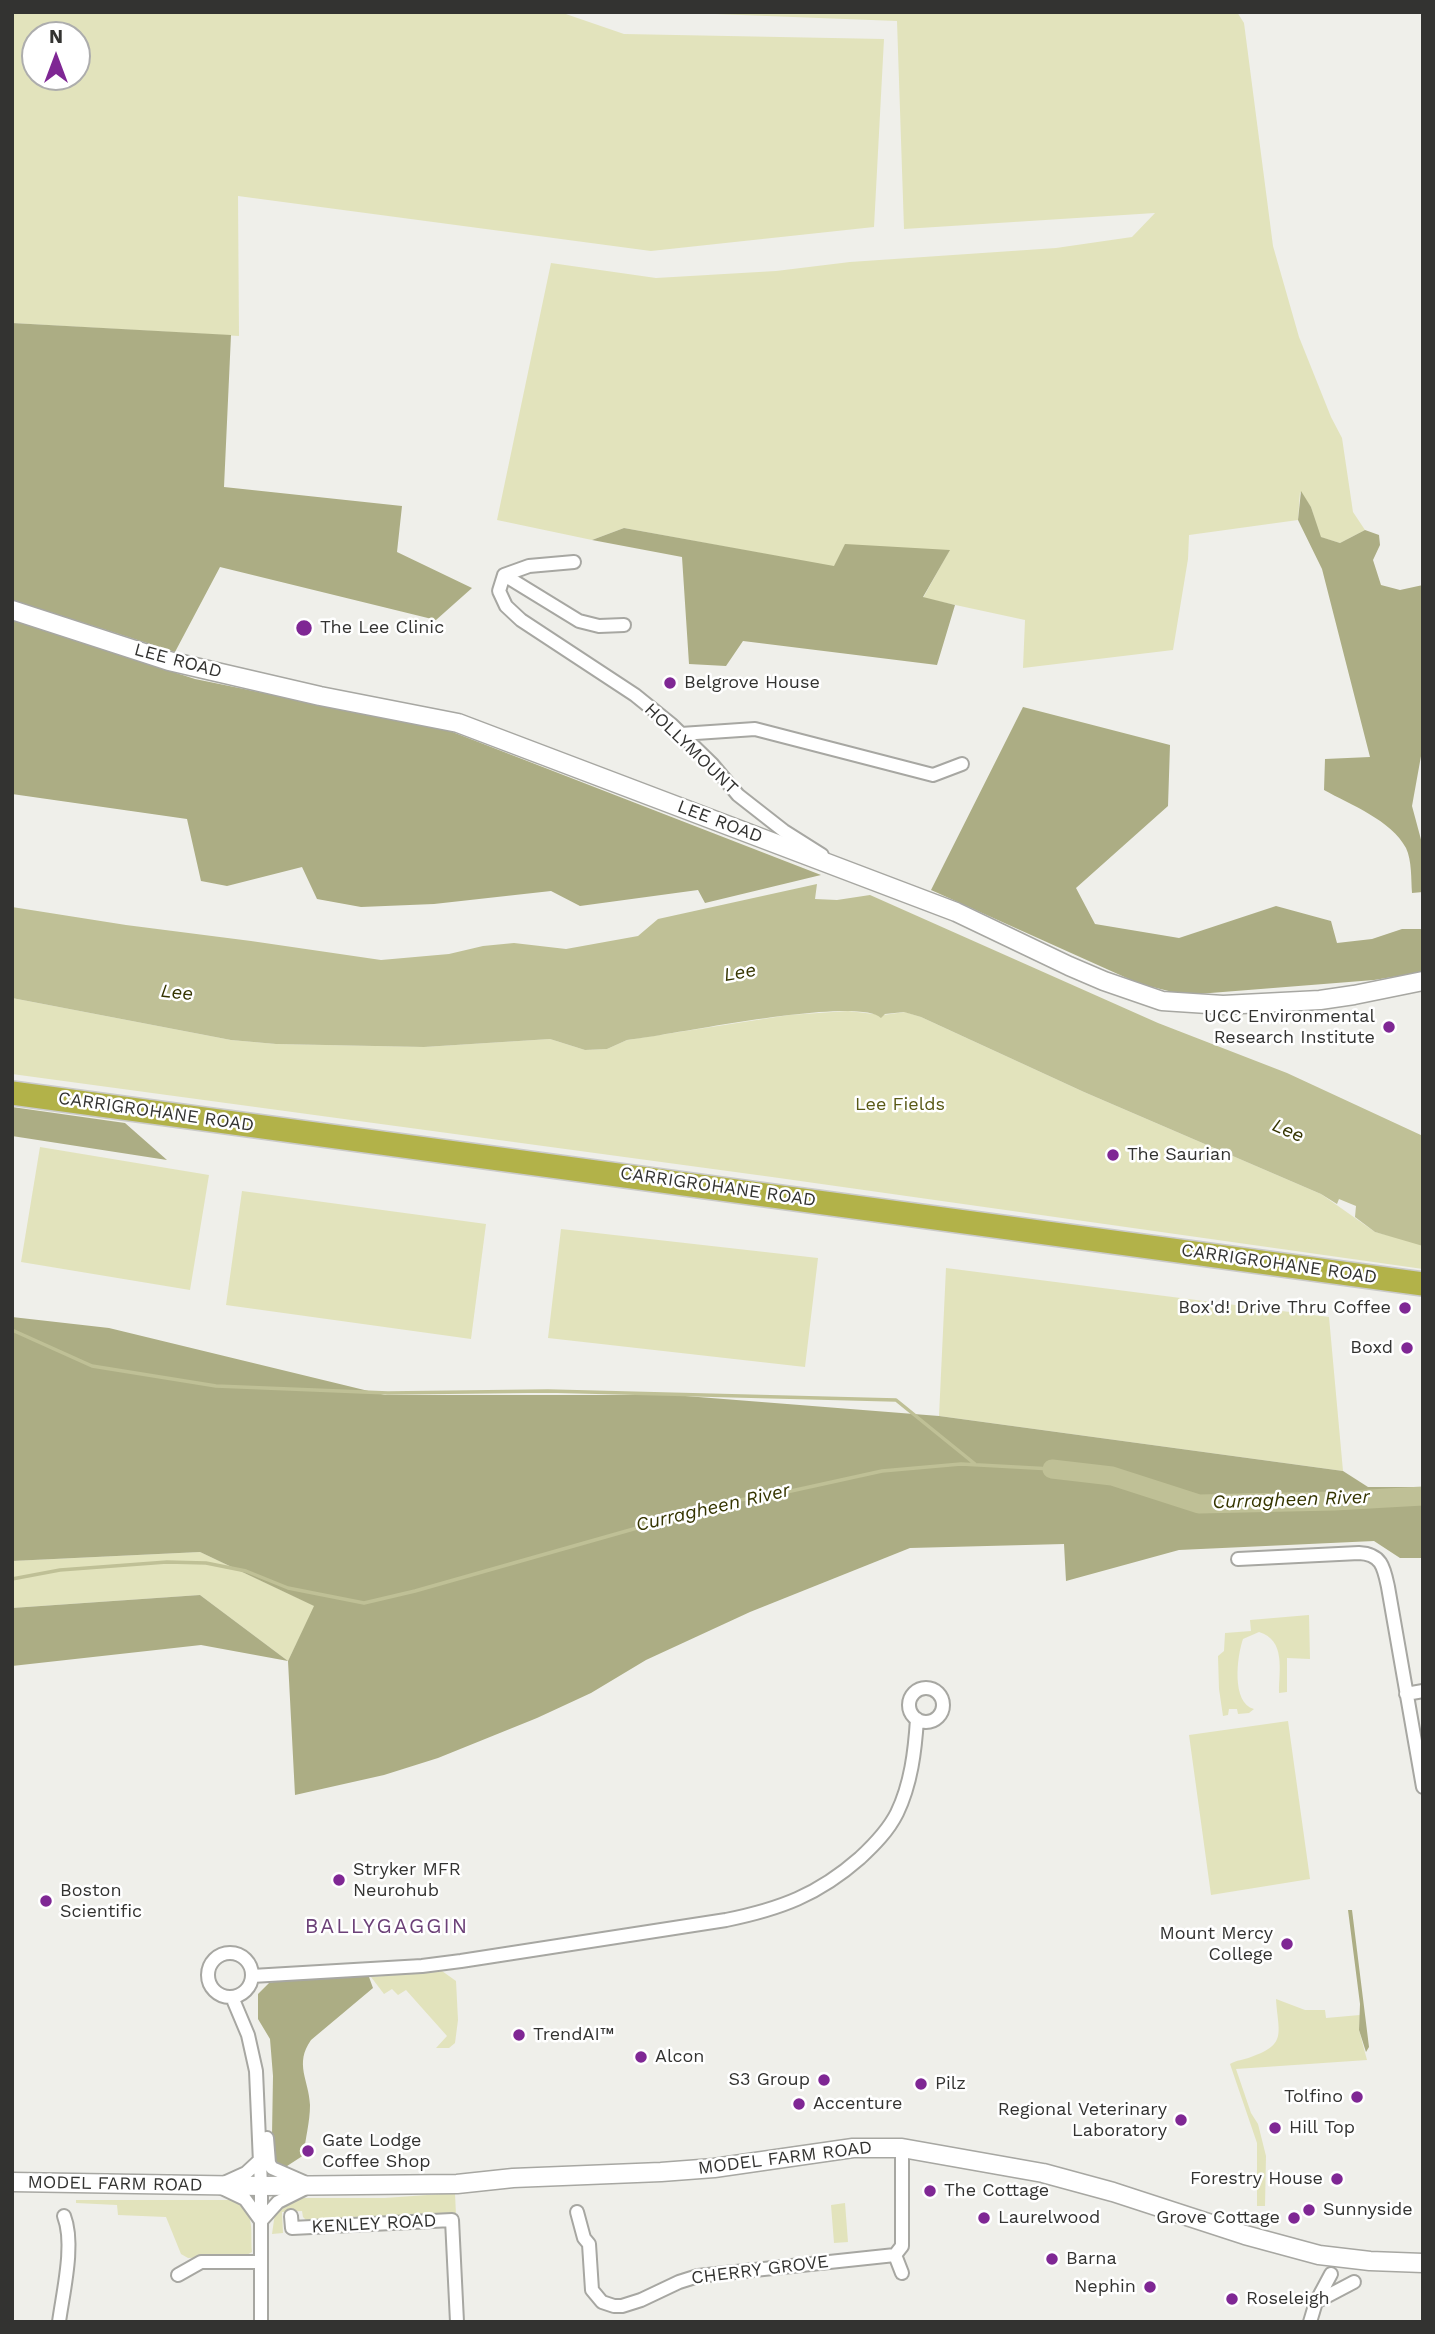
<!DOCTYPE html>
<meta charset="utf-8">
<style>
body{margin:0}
#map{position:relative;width:1435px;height:2334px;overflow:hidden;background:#efefea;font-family:"Work Sans",sans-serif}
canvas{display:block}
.frame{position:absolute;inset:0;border:14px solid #333331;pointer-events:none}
.north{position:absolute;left:21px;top:21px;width:70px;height:70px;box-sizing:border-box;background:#fff;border:2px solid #adadad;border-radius:50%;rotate:0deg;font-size:19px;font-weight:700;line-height:28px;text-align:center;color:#333331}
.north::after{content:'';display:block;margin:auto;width:24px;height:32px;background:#7f2794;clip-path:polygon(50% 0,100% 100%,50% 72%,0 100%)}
</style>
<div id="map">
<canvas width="1435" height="2334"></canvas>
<div class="frame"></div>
<div class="north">N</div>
</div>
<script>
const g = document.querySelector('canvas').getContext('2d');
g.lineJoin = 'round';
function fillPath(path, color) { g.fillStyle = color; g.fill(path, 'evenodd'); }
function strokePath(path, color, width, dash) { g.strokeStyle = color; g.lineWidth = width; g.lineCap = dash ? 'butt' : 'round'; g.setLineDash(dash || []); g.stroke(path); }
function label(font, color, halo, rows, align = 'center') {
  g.font = font + ' "Work Sans",sans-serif'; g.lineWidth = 5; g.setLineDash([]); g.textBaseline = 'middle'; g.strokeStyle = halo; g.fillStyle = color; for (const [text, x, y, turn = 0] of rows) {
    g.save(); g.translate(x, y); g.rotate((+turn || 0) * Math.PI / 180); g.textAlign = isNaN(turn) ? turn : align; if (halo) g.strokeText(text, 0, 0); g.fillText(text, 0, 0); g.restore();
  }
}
fillPath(new Path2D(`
 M12,12h548l64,22 260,5 -10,188 -223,24 -413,-55 1,140 -227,-13zM35,35h42v42h-42z
 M663,12h574l7,11 29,223 26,91 32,80 11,21 11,74 12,18 -25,13 -20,-6 -9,-30 -11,-15 -2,28 -109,15 -1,24 -15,91 -150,18 2,-48 -102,-22 26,-47 -114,16 -211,-39 -32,12 -95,-20 54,-257 105,15 120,-7 74,-9 206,-14 76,-11 23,-24 -251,16 -7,-208z
 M12,998l219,42 45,4 148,3 126,-8 35,11 22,-1 20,-9 162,-25 59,-4 35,4 22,-3 16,5 163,75 237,102 54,38 48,12v25l-651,-92 -760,-103z
 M40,1147l169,28 -19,115 -169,-28z
 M242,1191l244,33 -15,115 -245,-34z
 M561,1229l257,29 -13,109 -257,-29z
 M946,1268l383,49 14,154 -404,-55z
 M200,1552l115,54 -27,55 -88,-66 -188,13v-47z
 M1309,1615l1,44 -23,-1v34l-8,1c0,-23 7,-53 -20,-61l-16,7c-6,17 -12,64 11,70l-5,4 -11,1 -1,-5h-8l-1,6 -5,1 -4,-27 -1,-33 6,-5 1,-18 26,-2 -1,-11z
 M1288,1721l22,158 -99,16 -22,-160z
 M442,1971l14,10 2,39 -3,23 -6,5h-13l11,-12 -41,-46 -8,5 -6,-6 -8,5 -13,-17z
 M1276,1999l29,11h20l1,8 34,-3 -1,15 8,30 -131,9 15,44 7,11 8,32 -1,50h-8v-63l-27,-79c6,-4 14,-4 21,-7 37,-13 27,-24 25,-58z
 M455,2193l1,22 -149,6 -4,-4 -1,-6 -20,1 1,21 -11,1 3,-21 18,-14 11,-1h81z
 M76,2200h160c20,16 14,29 16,52l-7,4 -57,2 -7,-4 -15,-37 -48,-2 -1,-10 -41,-2z
 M845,2203l3,39 -14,1 -3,-38z`), '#e2e3bc');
fillPath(new Path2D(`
 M12,323l219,12 -7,152 178,19 -5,46 75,36 -36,32 -216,-53 -45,85 -163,-52z
 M1301,491l10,16 10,30 19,6 25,-13 14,5 1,10 -7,15 8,25 19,5 23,-5v160l-11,61 11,41v45l-11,1c-1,-14 0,-32 -6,-45 -15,-28 -55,-43 -82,-58l1,-31 45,-2 -48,-188 -24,-49z
 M624,528l210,38 11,-22 105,6 -27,47 32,8 -18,60 -194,-24 -17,25 -37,-2 -7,-107 -90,-17z
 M12,620l183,59 255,52 371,144 -116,28 -7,-13 -118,16 -29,-15 -117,13 -73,3 -44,-8 -15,-32 -75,19 -26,-5 -14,-62 -175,-25z
 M1023,707l147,38 -2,61 -92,82 19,36 84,14 97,-32 55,15 6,22 35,-4 30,-10h21v43l-49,8 -189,15 -45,-11 -209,-94z
 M12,1107l113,16 42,37 -155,-24z
 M12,1317l97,11 276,67h288l266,21 404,55 25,16h55v71h-23l-26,-17 -195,9 -113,31 -2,-37 -154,4 -160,64 -104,48 -55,33 -54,25 -99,40 -54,17 -89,20 -7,-134 -87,-16 -189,21v-58l188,-13 88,66 26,-55 -114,-54 -188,9z
 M1348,1910h4l17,137 -3,5 -7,-22 1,-26z
 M363,1974l6,3 4,11 -62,52c-17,24 -2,40 -1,65 0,18 -5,33 -6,50l-20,13 -9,-6 -3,-27 1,-59 -3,-37 -12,-20v-25l11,-11 24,-5z`), '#acad84');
fillPath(new Path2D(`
 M817,884l-2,15 22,1 33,-5 288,128 129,50 136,63v110l-48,-14 -20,-15 1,-11 -17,-7 -2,5 -16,-10 -237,-102 -163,-75 -17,-5 -19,2 -4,4c-24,-23 -213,18 -254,22l-20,9 -22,1 -35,-11 -126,8 -148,-3 -45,-4 -219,-42v-91l114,18 125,16 130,19 68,-6 34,-8 31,-3 52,6 72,-13 20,-17z`), '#bfc096');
strokePath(new Path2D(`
 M12,1330l80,36 124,20 172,7 160,-2 348,9 79,64
 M12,1579l48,-9 107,-8 39,1 40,8 42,17 76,15 51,-12 222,-63 66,-22 79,-13 100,-22 79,-7 91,5`), '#bfc096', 3.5);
strokePath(new Path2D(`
 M1052,1469l60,7 87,28 135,-3 89,-5`), '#bfc096', 19);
const street = new Path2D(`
 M504,575l25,-9 45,-4
 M624,625l-25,1 -20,-5 -75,-46 -5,16 7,15 15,14 114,75 37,30 40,39 26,31 46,36 38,24
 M681,734l74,-5 178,46 29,-11
 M1238,1559l121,-6c23,1 25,15 29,34l35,200
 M909 1705a17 17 0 1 1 34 0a17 17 0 1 1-34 0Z
 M1406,1694l17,-3
 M208 1975a22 22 0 1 1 44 0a22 22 0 1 1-44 0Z
 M252,1976l170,-10 39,-5 265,-41c54,-11 92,-25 134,-62 14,-13 28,-27 37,-45 14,-29 18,-62 20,-94
 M232,1997l16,38 8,36 5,115v136
 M267,2138l2,25 3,5 32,14
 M224,2183l22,-10 14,-13
 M222,2188l23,11 16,22 17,-19 26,-13
 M577,2212l7,26 5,6 3,46 10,12 12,4h8l19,-6 38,-18 19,-6 197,-21 7,18
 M291,2216l1,12 160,-8 5,102
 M895,2255l7,-9v-98
 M178,2275l23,-13h60
 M1316,2302l15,-28
 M59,2322c4,-30 16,-78 5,-106
 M1310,2322l6,-20 38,-20`);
const secondary = new Path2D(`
 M12,610l157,51 151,35 138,27 498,189 113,54 35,15 58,20 61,4 97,-5 34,-5 69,-14
 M12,2182l249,4 196,-2 56,-6 148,-6 53,-4 139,-20h49l141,25 70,19 132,43 74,20 51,6 53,2`);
const highway = new Path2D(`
 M12,1093l1411,191`);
strokePath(street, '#a7a7a2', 16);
strokePath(secondary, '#a7a7a2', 21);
strokePath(highway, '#cacac9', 26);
strokePath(street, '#fff', 12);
strokePath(secondary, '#fff', 18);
strokePath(highway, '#b2b249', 23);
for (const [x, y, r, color] of [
 [304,628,9,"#7f2794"],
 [670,683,7,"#7f2794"],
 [1389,1027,7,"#7f2794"],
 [1113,1155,7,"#7f2794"],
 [1405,1308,7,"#7f2794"],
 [1407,1348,7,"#7f2794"],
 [339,1880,7,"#7f2794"],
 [46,1901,7,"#7f2794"],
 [1287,1944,7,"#7f2794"],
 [519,2035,7,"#7f2794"],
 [641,2057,7,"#7f2794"],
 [824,2080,7,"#7f2794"],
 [921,2084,7,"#7f2794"],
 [1357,2097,7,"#7f2794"],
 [799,2104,7,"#7f2794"],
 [1181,2120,7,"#7f2794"],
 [1275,2128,7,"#7f2794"],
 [308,2151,7,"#7f2794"],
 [1337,2179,7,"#7f2794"],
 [930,2191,7,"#7f2794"],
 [1309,2210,7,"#7f2794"],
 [984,2218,7,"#7f2794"],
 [1294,2218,7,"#7f2794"],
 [1052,2259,7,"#7f2794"],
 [1150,2287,7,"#7f2794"],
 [1232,2299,7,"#7f2794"]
]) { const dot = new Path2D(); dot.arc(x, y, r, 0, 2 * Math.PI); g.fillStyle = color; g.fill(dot); strokePath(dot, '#fff', 2.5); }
label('18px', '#333331', '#fff', [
 ["The Lee Clinic",320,628],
 ["Belgrove House",684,683],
 ["UCC Environmental",1375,1017,"right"],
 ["Research Institute",1375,1038,"right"],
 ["The Saurian",1127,1155],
 ["Box'd! Drive Thru Coffee",1391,1308,"right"],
 ["Boxd",1393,1348,"right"],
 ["Stryker MFR",353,1870],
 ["Neurohub",353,1891],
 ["Boston",60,1891],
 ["Scientific",60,1912],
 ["Mount Mercy",1273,1934,"right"],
 ["College",1273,1955,"right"],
 ["TrendAI™",533,2035],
 ["Alcon",655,2057],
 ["S3 Group",810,2080,"right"],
 ["Pilz",935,2084],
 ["Tolfino",1343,2097,"right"],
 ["Accenture",813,2104],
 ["Regional Veterinary",1167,2110,"right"],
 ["Laboratory",1167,2131,"right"],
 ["Hill Top",1289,2128],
 ["Gate Lodge",322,2141],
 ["Coffee Shop",322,2162],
 ["Forestry House",1323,2179,"right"],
 ["The Cottage",944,2191],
 ["Sunnyside",1323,2210],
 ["Laurelwood",998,2218],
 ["Grove Cottage",1280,2218,"right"],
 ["Barna",1066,2259],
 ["Nephin",1136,2287,"right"],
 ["Roseleigh",1246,2299]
], 'left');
label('18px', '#333331', '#fff', [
 ["LEE ROAD",178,661,15],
 ["HOLLYMOUNT",691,749,44],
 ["LEE ROAD",720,822,21],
 ["CARRIGROHANE ROAD",156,1112,8],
 ["CARRIGROHANE ROAD",718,1187,8],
 ["CARRIGROHANE ROAD",1279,1264,8],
 ["MODEL FARM ROAD",785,2158,-7],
 ["MODEL FARM ROAD",115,2184,1],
 ["KENLEY ROAD",374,2224,-3],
 ["CHERRY GROVE",760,2270,-7]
]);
label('18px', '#595916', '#fff', [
 ["Lee Fields",900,1105]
]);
label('italic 19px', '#353500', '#fff', [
 ["Lee",740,973,-10],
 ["Lee",177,993,6],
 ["Lee",1288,1131,23],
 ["Curragheen River",1291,1500,-2],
 ["Curragheen River",713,1508,-13]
]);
g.letterSpacing = '2px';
label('21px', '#6c4178', '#fff', [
 ["BALLYGAGGIN",387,1927]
]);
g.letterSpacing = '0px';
</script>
